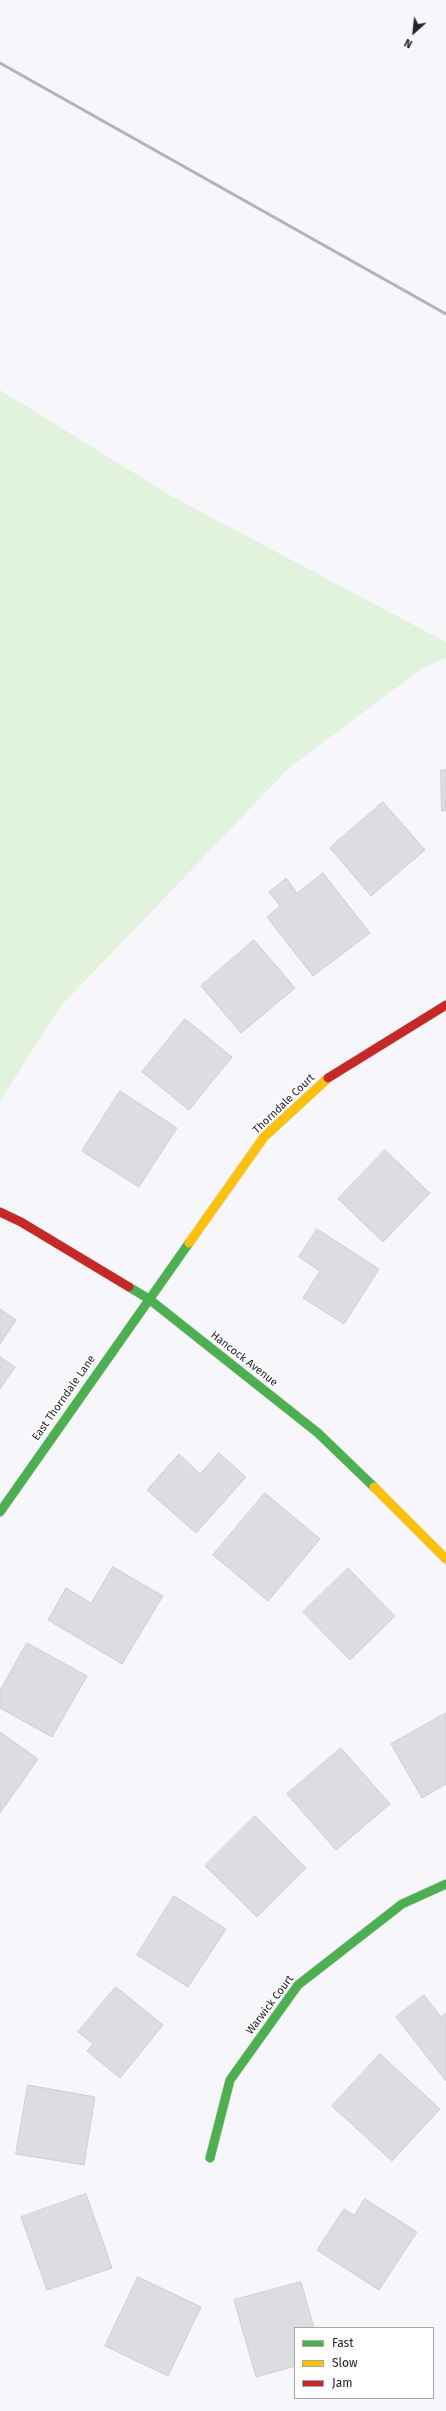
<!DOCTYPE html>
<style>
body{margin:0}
#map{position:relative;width:446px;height:2411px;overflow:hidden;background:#f7f7fb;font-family:"Fira Sans",sans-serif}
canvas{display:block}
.legend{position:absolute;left:294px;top:2327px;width:140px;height:72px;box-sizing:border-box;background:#fff;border:1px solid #a7a7a9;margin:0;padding:5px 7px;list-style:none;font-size:12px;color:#242327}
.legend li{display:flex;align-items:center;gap:8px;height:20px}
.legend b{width:20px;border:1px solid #a7a7a9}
.north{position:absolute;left:394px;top:12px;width:40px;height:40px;-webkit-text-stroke:3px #fff;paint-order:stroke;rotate:207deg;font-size:11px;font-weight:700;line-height:16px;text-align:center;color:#242327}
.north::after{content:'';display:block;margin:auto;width:14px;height:18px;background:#242327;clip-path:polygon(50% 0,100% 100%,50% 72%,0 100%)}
</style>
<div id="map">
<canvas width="446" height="2411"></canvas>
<ul class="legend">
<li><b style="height:5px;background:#4caf50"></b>Fast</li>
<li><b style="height:5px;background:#ffc107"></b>Slow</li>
<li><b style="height:5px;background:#c62828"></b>Jam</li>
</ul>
<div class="north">N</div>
</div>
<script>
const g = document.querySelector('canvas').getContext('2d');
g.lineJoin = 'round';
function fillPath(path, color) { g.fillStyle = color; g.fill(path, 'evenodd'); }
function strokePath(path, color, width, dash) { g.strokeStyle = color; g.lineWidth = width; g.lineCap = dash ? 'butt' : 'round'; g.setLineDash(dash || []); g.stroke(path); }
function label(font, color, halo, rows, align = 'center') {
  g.font = font + ' "Fira Sans",sans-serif'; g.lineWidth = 3; g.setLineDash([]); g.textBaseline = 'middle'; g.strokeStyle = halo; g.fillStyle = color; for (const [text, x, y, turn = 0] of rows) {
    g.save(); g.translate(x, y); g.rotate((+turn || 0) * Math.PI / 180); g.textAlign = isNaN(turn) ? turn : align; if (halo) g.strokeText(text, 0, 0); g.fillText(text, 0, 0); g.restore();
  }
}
fillPath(new Path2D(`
 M0,390l173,107 273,145v16l-23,10 -134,100 -229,239 -60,94z`), '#e1f3dc');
const building = new Path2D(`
 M441,770h5v41h-4z
 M383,802l42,48 -54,46 -41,-48z
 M323,873l47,60 -57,43 -46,-59 13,-11 -11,-14 17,-14 11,15z
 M254,940l41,48 -54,45 -40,-47z
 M185,1019l47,38 -43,53 -47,-38z
 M120,1091l57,37 -38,59 -57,-36z
 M385,1150l45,43 -47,49 -45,-43z
 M317,1229l62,40 -35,55 -41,-26 17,-27 -21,-14z
 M0,1309l16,11 -16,24z
 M0,1357l15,10 -15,22z
 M219,1453l27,24 -50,56 -49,-43 32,-36 21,20z
 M265,1493l55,46 -52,62 -55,-46z
 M113,1567l50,29 -41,68 -74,-44 18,-32 25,15z
 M348,1568l47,48 -45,44 -47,-48z
 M27,1643l60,33 -35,61 -52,-29v-17z
 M446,1713v71l-24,14 -31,-54z
 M0,1732l38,27 -38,54z
 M341,1748l49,56 -54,46 -49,-56z
 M255,1816l51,52 -49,49 -52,-51z
 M174,1896l52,33 -38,58 -51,-32z
 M116,1987l47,38 -43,53 -33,-27 6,-7 -15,-12z
 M424,1995l17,22 5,-4v68l-50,-64z
 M380,2054l60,55 -48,52 -60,-55z
 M28,2085l67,12 -11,68 -68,-11z
 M86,2194l26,74 -65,22 -26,-73z
 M365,2199l52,33 -38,58 -62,-40 27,-41 10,6z
 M138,2277l63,30 -33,69 -63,-30z
 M301,2282l13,46h-19v38l-39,11 -22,-77z`);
fillPath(building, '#dddce0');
strokePath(building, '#cecdd1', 1);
const fast = new Path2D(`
 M129,1287l20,12 169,134 56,54
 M0,1512l189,-269
 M210,2158l20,-78 68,-95 104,-81 44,-20`);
const slow = new Path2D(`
 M189,1243l75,-106 64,-59
 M374,1487l72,72`);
const jam = new Path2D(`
 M328,1078l118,-73
 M0,1212l21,10 108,65`);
strokePath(fast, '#d2d2d4', 10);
strokePath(slow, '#d2d2d4', 10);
strokePath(jam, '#d2d2d4', 10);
strokePath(fast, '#4caf50', 9);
strokePath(slow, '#ffc107', 9);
strokePath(jam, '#c62828', 9);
strokePath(new Path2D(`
 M0,63l446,251`), '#b4b3b4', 3);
label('11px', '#242327', '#fff', [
 ["Thorndale Court",284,1104,-44],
 ["Hancock Avenue",244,1359,38],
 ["East Thorndale Lane",64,1398,-55],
 ["Warwick Court",270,2005,-53]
]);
</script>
